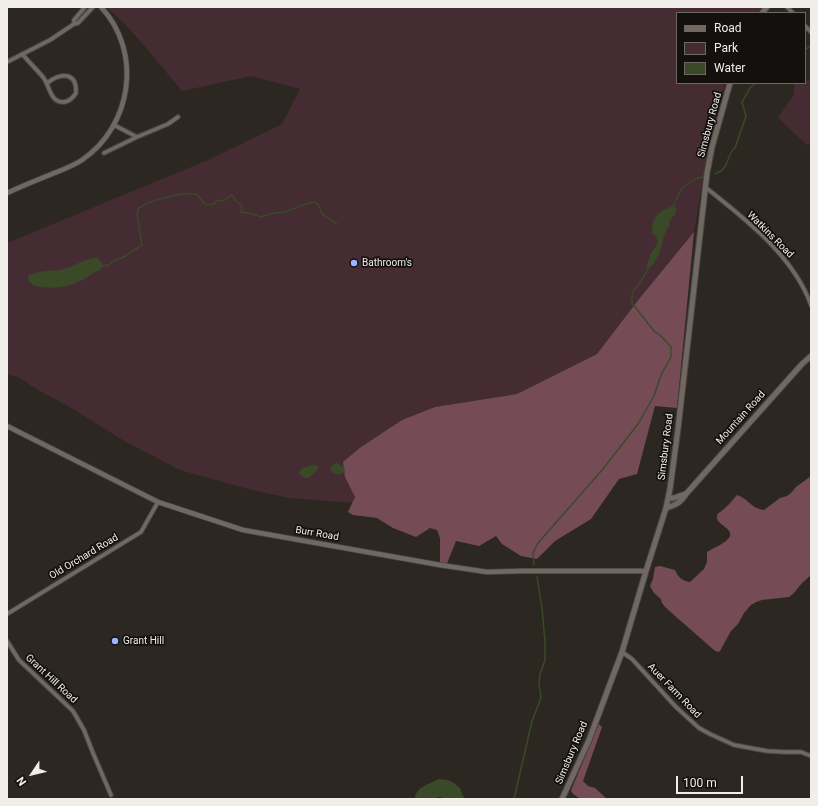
<!DOCTYPE html>
<style>
body{margin:0}
#map{position:relative;width:818px;height:806px;overflow:hidden;background:#2d2721;font-family:Roboto,sans-serif}
canvas{display:block}
.frame{position:absolute;inset:0;border:8px solid #f1ede9;pointer-events:none}
.legend{position:absolute;left:676px;top:12px;width:130px;height:72px;box-sizing:border-box;background:#13100e;border:1px solid #6c6866;margin:0;padding:5px 7px;list-style:none;font-size:12px;color:#f1ede9}
.legend li{display:flex;align-items:center;gap:8px;height:20px}
.legend b{width:20px;border:1px solid #6c6866}
.north{position:absolute;left:12px;top:754px;width:40px;height:40px;-webkit-text-stroke:3px #13100e;paint-order:stroke;rotate:235deg;font-size:11px;font-weight:700;line-height:16px;text-align:center;color:#f1ede9}
.north::after{content:'';display:block;margin:auto;width:14px;height:18px;background:#f1ede9;clip-path:polygon(50% 0,100% 100%,50% 72%,0 100%)}
.scale{position:absolute;left:676px;top:776px;width:67px;height:18px;box-sizing:border-box;border:2px solid #f1ede9;border-top:0;padding-left:5px;font-size:12px;line-height:14px;white-space:nowrap;color:#f1ede9;-webkit-text-stroke:3px #13100e;paint-order:stroke}
</style>
<div id="map">
<canvas width="818" height="806"></canvas>
<div class="frame"></div>
<ul class="legend">
<li><b style="height:5px;background:#706963"></b>Road</li>
<li><b style="height:11px;background:#442c32"></b>Park</li>
<li><b style="height:11px;background:#3a4a28"></b>Water</li>
</ul>
<div class="north">N</div>
<div class="scale">100 m</div>
</div>
<script>
const g = document.querySelector('canvas').getContext('2d');
g.lineJoin = 'round';
function fillPath(path, color) { g.fillStyle = color; g.fill(path, 'evenodd'); }
function strokePath(path, color, width, dash) { g.strokeStyle = color; g.lineWidth = width; g.lineCap = dash ? 'butt' : 'round'; g.setLineDash(dash || []); g.stroke(path); }
function label(font, color, halo, rows, align = 'center') {
  g.font = font + ' Roboto,sans-serif'; g.lineWidth = 3.5; g.setLineDash([]); g.textBaseline = 'middle'; g.strokeStyle = halo; g.fillStyle = color; for (const [text, x, y, turn = 0] of rows) {
    g.save(); g.translate(x, y); g.rotate((+turn || 0) * Math.PI / 180); g.textAlign = isNaN(turn) ? turn : align; if (halo) g.strokeText(text, 0, 0); g.fillText(text, 0, 0); g.restore();
  }
}
fillPath(new Path2D(`
 M106,7h656l-4,6h-81v70h48l-5,15 -8,32 -9,47 -9,55 -55,67 -42,55 -80,40 -82,13 -33,13 -41,27 -16,30 10,20 -2,6 -64,-5 -41,-9 -68,-19 -54,-28 -51,-32 -37,-20 -20,-13 -11,-3v-131l201,-83 74,-36 18,-35 -49,-13 -69,15c-24,-28 -47,-60 -76,-84z
 M811,79v65l-4,1 -29,-27 16,-24v-10l11,-1v-2z`), '#442c32');
fillPath(new Path2D(`
 M694,232l-17,176 -22,-2 -18,68 -18,5 -28,40 -36,22 -18,18 -16,-3 -19,-12 -6,-8 -17,10 -23,-5 -10,25 -6,-1v-27l-3,-8 -7,-2 -14,9 -23,-9 -16,-10 -24,-3 -5,-3 7,-15 -10,-20 -2,-15 18,-15 41,-27 33,-13 82,-13 80,-40 42,-55z
 M811,476v99l-9,8 -8,10 -5,4 -27,3 -6,2 -5,3 -7,8 -6,11 -7,7 -11,20 -2,1 -4,-2 -48,-42 -4,-5 -1,-4 -7,-6 -4,-7 3,-7 2,-12 5,-1 15,4c3,7 7,11 15,12l14,-13 3,-7v-10c6,-4 20,-9 23,-16 3,-8 -15,-12 -13,-20 1,-4 7,-6 9,-9 4,-3 7,-8 11,-12 12,4 13,13 27,15l16,-12 7,-2 5,-4 4,-5z
 M599,724l3,3 -1,3 -18,51 5,5 7,2 12,11h-27c-3,-3 -7,-4 -9,-8l1,-3z`), '#754c56');
fillPath(new Path2D(`
 M673,206l2,1 2,2 -2,5 -5,6 -1,6 -5,9 -4,17 -7,13 -7,3c2,-4 3,-9 4,-13 4,-9 14,-12 2,-22 0,-17 6,-21 21,-27z
 M93,258h5l5,6 -3,6c-6,2 -11,6 -16,9 -14,8 -28,10 -43,8 -7,-1 -13,-3 -13,-11 12,-7 23,-4 36,-7 10,-3 19,-9 29,-11z
 M336,463h2l2,3h3l2,3 -1,3 -6,3c-4,-2 -8,-3 -8,-8z
 M316,465l2,2v2c-3,4 -7,6 -9,9 -4,1 -8,-2 -10,-5 2,-7 10,-7 17,-8z
 M439,779l9,1 6,3 6,5 2,6 3,5h-20l-4,-2h-3l-2,2h-21c0,-12 15,-15 24,-20z`), '#3a4a28');
strokePath(new Path2D(`
 M805,50l6,-5
 M715,174c3,-2 7,-3 9,-6 5,-6 4,-15 11,-20l11,-32 -4,-14 8,-14 6,-5
 M673,206l9,-18 15,-10 6,-1
 M102,266l7,-1 6,-5 7,-2 20,-13 -5,-32 2,-5c15,-9 41,-16 58,-14l7,9 3,2 7,-1 2,-3 9,-1 6,-5 2,1 2,4 6,5 1,3 -1,4 12,2v1h4l3,2 15,-4 10,-1 21,-8 8,-2 4,2 5,11 14,9
 M534,565l-1,-12 5,-10 65,-74 35,-45 16,-28 7,-21 10,-18v-10l-9,-10 -8,-6 -22,-28v-7l1,-5 5,-5 11,-19
 M514,799l18,-78 9,-23 -2,-15 1,-9 5,-14v-18l-3,-34 -5,-31`), '#3a4a28', 1.5);
const minor = new Path2D(`
 M85,7l-11,13v4l4,-1 15,-16
 M787,7l6,6
 M805,26l6,6
 M22,54c7,8 14,15 21,23 7,9 7,26 21,25 6,-1 9,-4 12,-9 1,-21 -15,-21 -29,-10
 M7,62l43,-22 24,-16
 M114,125l23,12
 M104,153l33,-16 31,-13 10,-7
 M705,187c40,32 88,68 106,118
 M7,614l134,-82 17,-30
 M7,641l12,19 54,51 11,19 9,23 18,42
 M622,652l10,7 44,48 23,21 11,6 24,11 33,6 18,1h16l10,4`);
const tertiary = new Path2D(`
 M7,193c15,-7 30,-13 45,-19 10,-4 21,-8 30,-14 50,-34 61,-108 19,-153
 M7,426l151,76 85,28 197,35 47,7 34,-1h125`);
const secondary = new Path2D(`
 M762,13l5,-6
 M668,498h6l11,-4
 M666,508c10,-3 14,-5 20,-14l116,-130 9,-8
 M562,799l27,-59 33,-88 24,-81 20,-63 4,-19 8,-60 29,-256 5,-26 18,-64`);
strokePath(minor, '#4a4540', 5.5);
strokePath(tertiary, '#4a4540', 6);
strokePath(secondary, '#4a4540', 7);
strokePath(minor, '#706963', 3.5);
strokePath(tertiary, '#706963', 4.5);
strokePath(secondary, '#706963', 5);
for (const [x, y, r, color] of [
 [354,263,4,"#9bb4fd"],
 [115,641,4,"#9bb4fd"]
]) { const dot = new Path2D(); dot.arc(x, y, r, 0, 2 * Math.PI); g.fillStyle = color; g.fill(dot); strokePath(dot, '#13100e', 1.5); }
label('10px', '#f1ede9', '#13100e', [
 ["Simsbury Road",710,125,-75],
 ["Watkins Road",770,235,45],
 ["Mountain Road",741,418,-48],
 ["Simsbury Road",666,447,-83],
 ["Burr Road",317,534,10],
 ["Old Orchard Road",84,557,-31],
 ["Grant Hill Road",51,679,43],
 ["Auer Farm Road",674,691,46],
 ["Simsbury Road",572,753,-67]
]);
label('10px', '#f1ede9', '#13100e', [
 ["Bathroom's",362,263],
 ["Grant Hill",123,641]
], 'left');
</script>
